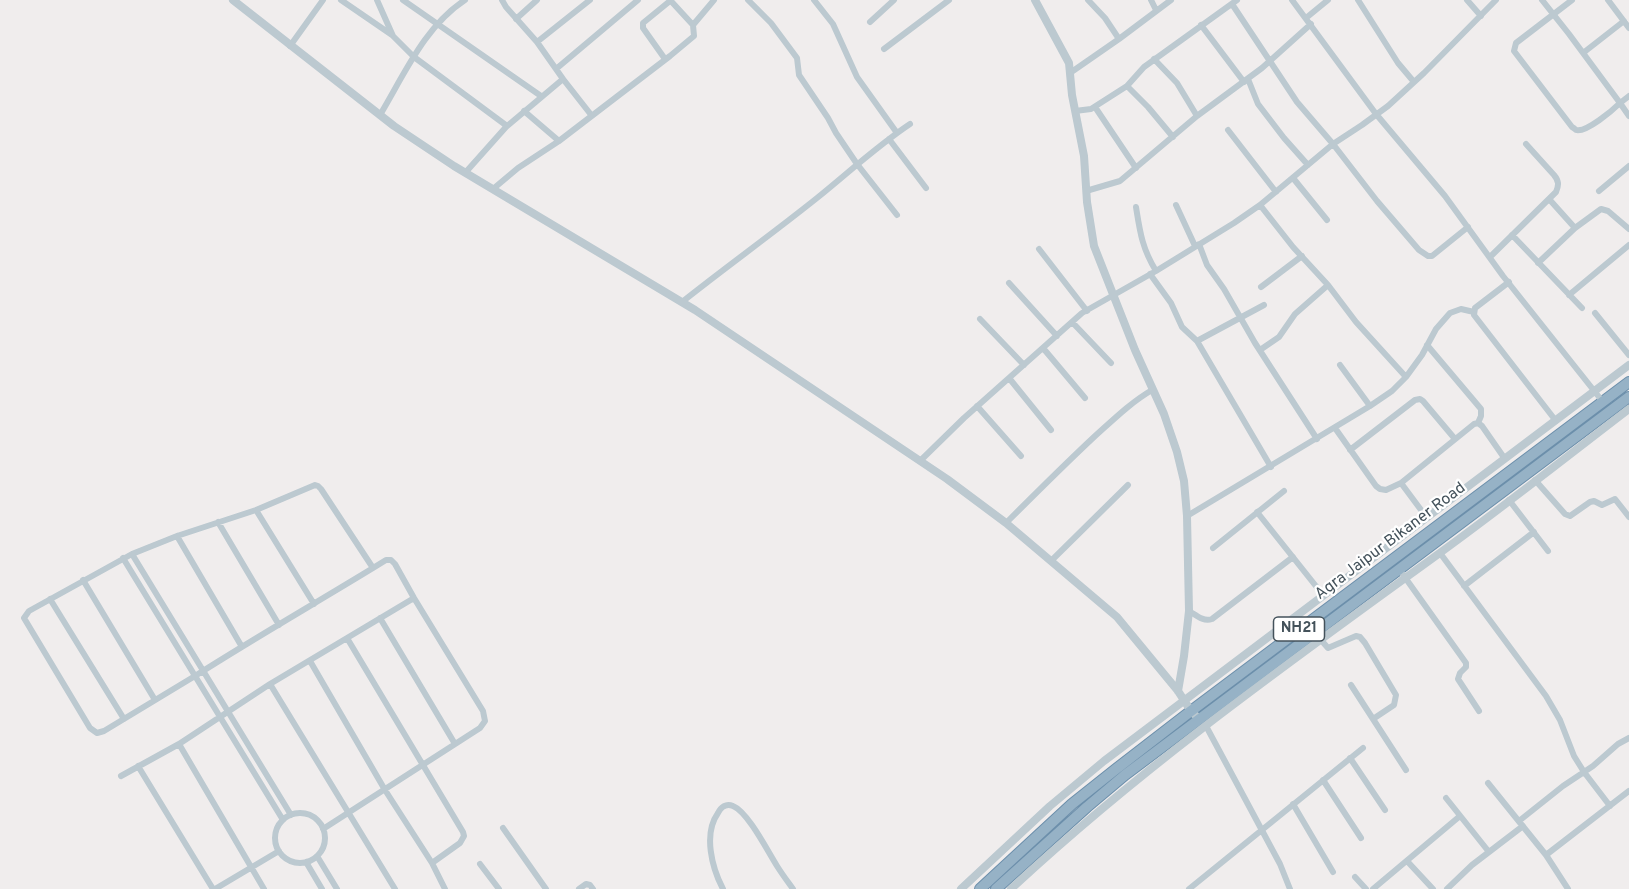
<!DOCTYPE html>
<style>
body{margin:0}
canvas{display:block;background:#f0eded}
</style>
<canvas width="1629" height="889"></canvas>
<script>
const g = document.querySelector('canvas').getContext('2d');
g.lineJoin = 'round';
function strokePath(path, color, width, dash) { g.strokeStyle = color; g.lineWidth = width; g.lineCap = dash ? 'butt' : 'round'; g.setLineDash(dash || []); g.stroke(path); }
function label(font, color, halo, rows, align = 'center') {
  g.font = font + ' Overpass,sans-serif'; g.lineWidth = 4.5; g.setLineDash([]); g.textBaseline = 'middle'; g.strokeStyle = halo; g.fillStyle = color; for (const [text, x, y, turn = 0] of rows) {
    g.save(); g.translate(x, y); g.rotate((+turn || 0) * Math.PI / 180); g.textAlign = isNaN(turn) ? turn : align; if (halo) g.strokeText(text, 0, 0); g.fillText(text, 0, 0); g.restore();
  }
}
const trunk = new Path2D(`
 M980,889l92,-85 44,-35 75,-58 438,-329
 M996,889l91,-82 38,-32 504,-378`);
strokePath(trunk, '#6c8fab', 12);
strokePath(new Path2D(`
 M341,0l51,35
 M377,0l16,36 21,21 93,69
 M403,0l138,96
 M670,0l23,25
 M748,0l23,23 26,35 2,17 29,43 8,15 21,31 40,51
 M814,0l19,24 24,53 40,56
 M1088,0l17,18 14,21
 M1151,0l5,10
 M1292,0l84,114 69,82 58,80 100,126
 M1358,0l40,63 16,19
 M1467,0l14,16
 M1542,0l27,34 51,69c-7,7 -34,30 -44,27 -1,-1 -2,-2 -4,-3l-58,-76 2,-8 56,-43
 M1608,0l21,28
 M1232,4l65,98 36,42 44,57 42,49 9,6h4l36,-29
 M1306,18l22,-18
 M516,19l21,-19
 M870,22l24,-22
 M1201,25l43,57
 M537,42l53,-42
 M290,46l33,-46
 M884,49l65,-49
 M1583,53l41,-32
 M665,59l-22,-31v-5l27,-22
 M1154,59l23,24 20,33
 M556,69l82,-69
 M1070,73l49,-34 52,-39
 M563,79l29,37
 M1248,79l10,25 26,34 24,27
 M1629,96l-9,7 9,13
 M1095,107l41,61
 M524,111l35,30
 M1075,111l16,-2 36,-23
 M380,115c24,-40 45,-89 85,-115
 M1228,130l48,62
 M1173,137l-25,-30 -21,-21 17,-19 93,-67
 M889,139l37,49
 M465,173l41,-46 57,-48 -26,-37 -31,-35 -4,-7
 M1293,178l34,42
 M493,189l25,-21 41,-27 111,-85 24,-20 -1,-11 21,-25
 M1086,191l34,-10 77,-65 65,-48 49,-44
 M1599,191l30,-25
 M1549,199l26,29
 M1176,205l19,41
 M1136,207c4,25 6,41 20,64
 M1512,235l70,73
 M1199,244l8,21 17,24 31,54 62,96
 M1039,249l48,62
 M1490,257l66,-65c3,-7 3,-11 -2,-17l-28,-31
 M1538,263l37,-35 26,-19 7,2 21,18
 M1150,274l21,29 11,24 15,14 67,-36
 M1509,282l-34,26 -1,7 82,106
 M1009,283l48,53
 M1261,287l41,-31
 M1569,295l60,-50
 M682,302c44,-35 90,-68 135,-104 31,-25 60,-52 93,-74
 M1595,313l34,42
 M980,319l44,46
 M1072,322l39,41
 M1197,341l74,126
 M1427,345l54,64v7l-3,7
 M1043,348l42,50
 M1260,350l19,-13 16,-23 33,-29
 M1340,365l30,41
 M1406,377l16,-22 14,-26 14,-16 11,-4 13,3
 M1009,378l42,52
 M977,406l44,50
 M1335,428l41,58 4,3 6,1 15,-7 73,-59 4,-1 4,3 23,33
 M1350,450l65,-50 5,-1 3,2 32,38
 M920,461l44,-43 118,-105 74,-42 78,-48 26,-18 73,-61 29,-19 26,-19 36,-33 72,-73
 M1535,480l30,34 5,2 20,-14 4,-1 8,4 13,-6 14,18
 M1401,483l26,35
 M1509,500l39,51
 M256,510l58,94
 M1257,512l66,83
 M1187,516l183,-110 22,-15 14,-14 -50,-55 -28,-37 -35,-38 -33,-42
 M218,522l61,103
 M1006,523c29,-29 58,-58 88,-86 19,-17 36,-34 58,-47
 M177,536l65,111
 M1213,548l71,-57
 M1440,553l106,143 14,24 14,36 10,16 26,34
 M132,554l159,261
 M123,558l160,262
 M1052,560l76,-75
 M1399,569l67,94v4l-6,6 -2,6 21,32
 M83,580l72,120
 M1464,586l70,-54
 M50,599l74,120
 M1189,611c7,4 14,11 23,8l81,-62
 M380,618l75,126
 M347,638l116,194 1,4 -4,7 -28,20 13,26
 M1321,640l7,8 28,-12 4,1 5,6 31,52 -2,10 -21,14
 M310,661l75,129 47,73
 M270,684l125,205
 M1351,685l55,85
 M1206,726l74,138 10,25
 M179,744l85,145
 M1350,758l35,52
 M138,766l75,123
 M121,776l58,-32 91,-60 144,-86
 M1323,780l38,58
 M1488,783l58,72 22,34
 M1446,798l43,54
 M1293,804l40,68
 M275 838a25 25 0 1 1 50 0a25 25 0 1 1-50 0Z
 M1519,821l44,-35 30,-20 25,-22 11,-6
 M503,828l43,61
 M323,829l157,-101 5,-7 -2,-10 -69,-113 -19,-34 -4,-4h-5l-13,8c-59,36 -120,71 -178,108l-91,55 -7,2 -7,-5 -66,-110 5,-7 103,-57 45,-18 79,-26 59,-25 3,1 3,3 52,79
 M1546,855l83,-64
 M317,856l20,33
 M1407,861l26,28
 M306,862l16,27
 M480,864l19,25
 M1355,877l11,12
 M215,889l64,-38
 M579,889l7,-5 4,1 3,4
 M723,889c-11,-21 -20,-55 -5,-76 3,-6 8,-10 15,-7 15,6 35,46 44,60 5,8 11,16 16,23
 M1189,889l174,-141
 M1373,889l87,-73
 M1447,889l25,-24 51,-39`), '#bcc9d0', 6);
strokePath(new Path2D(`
 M233,0l161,126 60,40 241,144 252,169 59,44 111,94 61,74 13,20 8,8
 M1035,0l34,63 3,32 12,61 3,46 7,44 41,104 29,64 13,38 7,29 3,35 2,95 -5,45 -6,35
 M961,889l89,-83 54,-45 525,-396
 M1011,889c132,-123 280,-228 426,-334 65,-47 128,-97 192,-146`), '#bcc9d0', 8);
strokePath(trunk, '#96b2c6', 10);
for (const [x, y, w] of [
 [1299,629,51]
]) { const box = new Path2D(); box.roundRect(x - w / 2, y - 12, w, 24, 4.5); g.fillStyle = '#fff'; g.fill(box); strokePath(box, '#44525b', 1.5); }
label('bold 15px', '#44525b', null, [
 ["NH21",1299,629]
]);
label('16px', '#44525b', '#fff', [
 ["Agra Jaipur Bikaner Road",1391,542,-37]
]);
</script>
